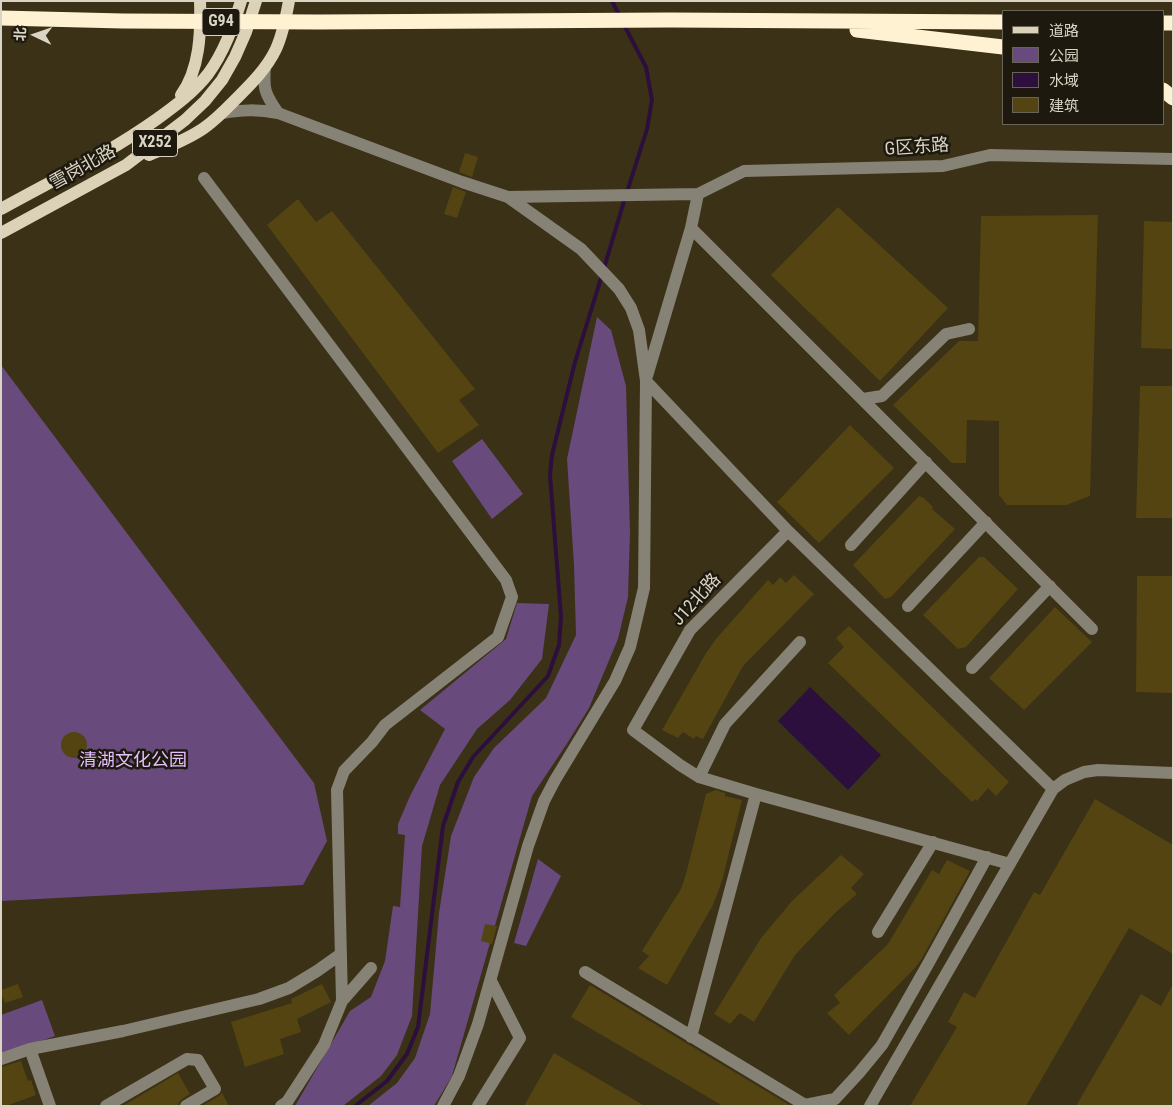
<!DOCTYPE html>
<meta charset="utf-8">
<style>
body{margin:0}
#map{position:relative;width:1174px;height:1107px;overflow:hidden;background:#3a3116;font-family:"Roboto Condensed","Noto Sans SC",sans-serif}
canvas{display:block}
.frame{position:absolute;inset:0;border:2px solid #d9d4c4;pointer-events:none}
.legend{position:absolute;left:1002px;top:10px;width:162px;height:115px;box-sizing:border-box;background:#1d190e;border:1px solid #686457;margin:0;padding:6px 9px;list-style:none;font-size:15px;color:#d9d4c4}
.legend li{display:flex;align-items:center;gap:10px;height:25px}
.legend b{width:25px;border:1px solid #686457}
.north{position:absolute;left:10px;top:10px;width:50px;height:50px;-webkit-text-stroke:4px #1d190e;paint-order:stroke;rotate:273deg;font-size:14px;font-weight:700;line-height:20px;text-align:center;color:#d9d4c4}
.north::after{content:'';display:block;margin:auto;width:18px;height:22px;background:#d9d4c4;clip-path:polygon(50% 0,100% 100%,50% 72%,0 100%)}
</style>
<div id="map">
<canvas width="1174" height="1107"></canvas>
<div class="frame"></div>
<ul class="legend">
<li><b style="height:6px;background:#dcd2b8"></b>道路</li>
<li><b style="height:14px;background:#694a7c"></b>公园</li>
<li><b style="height:14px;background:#2d0f3d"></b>水域</li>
<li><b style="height:14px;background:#544412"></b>建筑</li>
</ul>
<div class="north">北</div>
</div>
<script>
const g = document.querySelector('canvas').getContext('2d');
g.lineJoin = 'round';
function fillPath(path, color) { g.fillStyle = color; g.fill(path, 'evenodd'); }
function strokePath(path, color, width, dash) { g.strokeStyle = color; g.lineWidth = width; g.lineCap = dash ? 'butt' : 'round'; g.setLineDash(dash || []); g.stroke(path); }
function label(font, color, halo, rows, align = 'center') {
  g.font = font + ' "Roboto Condensed","Noto Sans SC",sans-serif'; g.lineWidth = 5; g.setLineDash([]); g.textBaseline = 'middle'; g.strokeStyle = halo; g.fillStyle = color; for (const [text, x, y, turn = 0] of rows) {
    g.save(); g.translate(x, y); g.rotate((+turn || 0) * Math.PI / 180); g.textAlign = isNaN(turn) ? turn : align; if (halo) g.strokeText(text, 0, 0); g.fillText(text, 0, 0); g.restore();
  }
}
fillPath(new Path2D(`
 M597,317l14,13 15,56 4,147 -2,64 -10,42 -29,69 -21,34 -36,54 -80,280 -18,30h-66l29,-23 18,-25 15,-44 9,-101 12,-77 23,-59 20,-29 52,-50 30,-63 -2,-70 -7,-106z
 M1,365l313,418 13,58 -24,44 -302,16z
 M482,439l41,55 -31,25 -40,-58z
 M517,603l32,1 -7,55 -32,41 -33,29 -37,56 -18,61 -10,170 -15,39 -16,21 -38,30h-48l55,-95 21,-14 14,-36 8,-55 7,1 5,-72 -7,-1v-10l12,-28 35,-67 -25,-19 86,-71z
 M538,859l23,17 -35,70 -12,-3z
 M42,1000l13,36 -54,19v-40z`), '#694a7c');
fillPath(new Path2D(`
 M810,687l71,68 -33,35 -70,-69z`), '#2d0f3d');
strokePath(new Path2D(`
 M612,1l8,16
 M623,23l23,44 6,33 -5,29 -20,63
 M604,268l21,-70
 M355,1106l32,-25 20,-27 11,-27 25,-201 15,-44 15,-25 75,-81 11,-31 2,-28 -11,-142 2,-20 23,-93 27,-87`), '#2d0f3d', 4);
fillPath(new Path2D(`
 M465,153l13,4 -6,20 -13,-5z
 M453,187l13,5 -9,26 -13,-4z
 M298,199l18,23 16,-11 143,178 -16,11 20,25 -41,28 -171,-228z
 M838,207l110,101 -68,73 -109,-106z
 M1098,215l-8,281 -24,9h-59l-8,-10v-74l-32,-1 -1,43h-14l-59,-58 66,-64h19l3,-125z
 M1144,221l29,1v127l-32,-1z
 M1140,386h33v132h-37z
 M850,425l44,43 -75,75 -42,-41z
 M919,496l5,2 9,9 -1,2 23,20 -64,68 -6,2 -32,-34z
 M979,557h5l34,32 -52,58 -8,2 -35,-34z
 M794,575l20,19 -71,72 -40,73 -7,-3 -2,3 -11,-7 -5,6 -16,-8 44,-77 10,-14 52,-59 5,5 7,-8 6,6z
 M1137,576h36v117l-37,-1z
 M1055,607l37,35 -68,68 -35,-32z
 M849,626l160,156 -13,14 -8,-8 -11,13 -2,-2 -3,3 -144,-139 16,-16 -8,-9z
 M61 745a13 13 0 1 1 26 0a13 13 0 1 1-26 0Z
 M716,790l9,3v3l17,4 -20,81 -9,24 -46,80 -29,-17 11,-12 -7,-5 39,-62 5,-15 20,-80z
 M1095,799l78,46v109l-44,-26 -103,178h-116l47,-79 -9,-5 16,-30 11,6 59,-106 6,3z
 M841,855l23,19 -13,14 6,6 -20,17 -42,44 -41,67 -14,-9 -10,11 -16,-10 47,-76 31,-37z
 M947,860l23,11 -49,89 -7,9 -65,66 -22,-22 13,-10 -6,-8 54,-51 44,-74 7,4z
 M485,924l12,2 -5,18 -11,-3z
 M18,984l5,13 -18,6 -4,-9v-4z
 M322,984l9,18 -34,17 4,13 -21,7 4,15 -39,13 -14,-45 61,-19 -1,-4z
 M1173,984v122h-97l65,-112 20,12z
 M590,985l96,58 105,63h-68l-152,-89z
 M554,1053l91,53h-121z
 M21,1061l7,20 3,-1 5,15 -30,11h-5v-39z
 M178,1073l12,21 -8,5 -3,3 -1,4h-55z
 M222,1093l7,13h-27l17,-10z`), '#544412');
strokePath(new Path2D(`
 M265,67c-2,22 0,27 13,46
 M222,113c20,-3 35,-4 56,0l184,69 46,15 73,52 38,40 12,19 8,22 7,51 -2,207 -14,59 -15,34 -60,99 -11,21 -16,45 -50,178 -19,52 -16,30
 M204,178l302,402 6,17 -14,40 -113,88 -13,17 -28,29 -7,19 5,211 -18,44 -37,57 -6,4
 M508,197l190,-3 46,-23 199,-5 47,-11 183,4
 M691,228l401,401
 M647,376l44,-148 7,-34
 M646,381l142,150 265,258
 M863,399l19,-3 64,-62 23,-5
 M788,531l-98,99 -57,100 47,35 19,12 57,17 254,70
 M851,545l75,-83
 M908,606l78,-84
 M972,668l78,-82
 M699,777l26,-53 75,-82
 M878,932l55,-90
 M585,972l220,133 30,-6 24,-26 23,-28 46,-81 59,-107
 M342,1001l29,-33
 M691,1037l65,-243
 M30,1049l20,57
 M1,1059l29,-10 93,-18 136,-32 30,-11 28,-17 24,-17
 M106,1106l81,-47 11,1 17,29 -29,17
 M478,1106l42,-68 -29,-57
 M870,1106l183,-317 12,-9 19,-8 14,-2 75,3`), '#868275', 12);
strokePath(new Path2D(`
 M181,95c19,-26 20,-63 19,-94
 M149,155c18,-8 38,-15 55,-27 13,-9 23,-20 34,-31 14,-14 29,-29 38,-48 7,-15 10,-32 13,-48
 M1,209c52,-29 107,-55 156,-90 18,-13 37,-27 51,-45 16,-22 25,-47 33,-73
 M1,233l125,-68 59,-45 20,-19 17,-21 13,-23 11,-25 10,-31`), '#dcd2b8', 12);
strokePath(new Path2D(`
 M1,18l122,3 196,1 351,-2 333,2
 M1163,23h10
 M857,30l146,17
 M1163,90l10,8`), '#fef2d2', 15);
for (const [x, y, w] of [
 [221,22,38],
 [155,143,45]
]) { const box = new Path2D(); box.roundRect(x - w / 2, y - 13.5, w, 27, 4); g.fillStyle = '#1d190e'; g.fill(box); strokePath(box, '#d9d4c4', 1); }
label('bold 16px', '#d9d4c4', null, [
 ["G94",221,22],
 ["X252",155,143]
]);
label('18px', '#d9d4c4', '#1d190e', [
 ["G区东路",917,148,-4],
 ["雪岗北路",83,168,-29],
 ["J12北路",697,600,-48]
]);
label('18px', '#e5bffe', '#1d190e', [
 ["清湖文化公园",133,761]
]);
</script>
